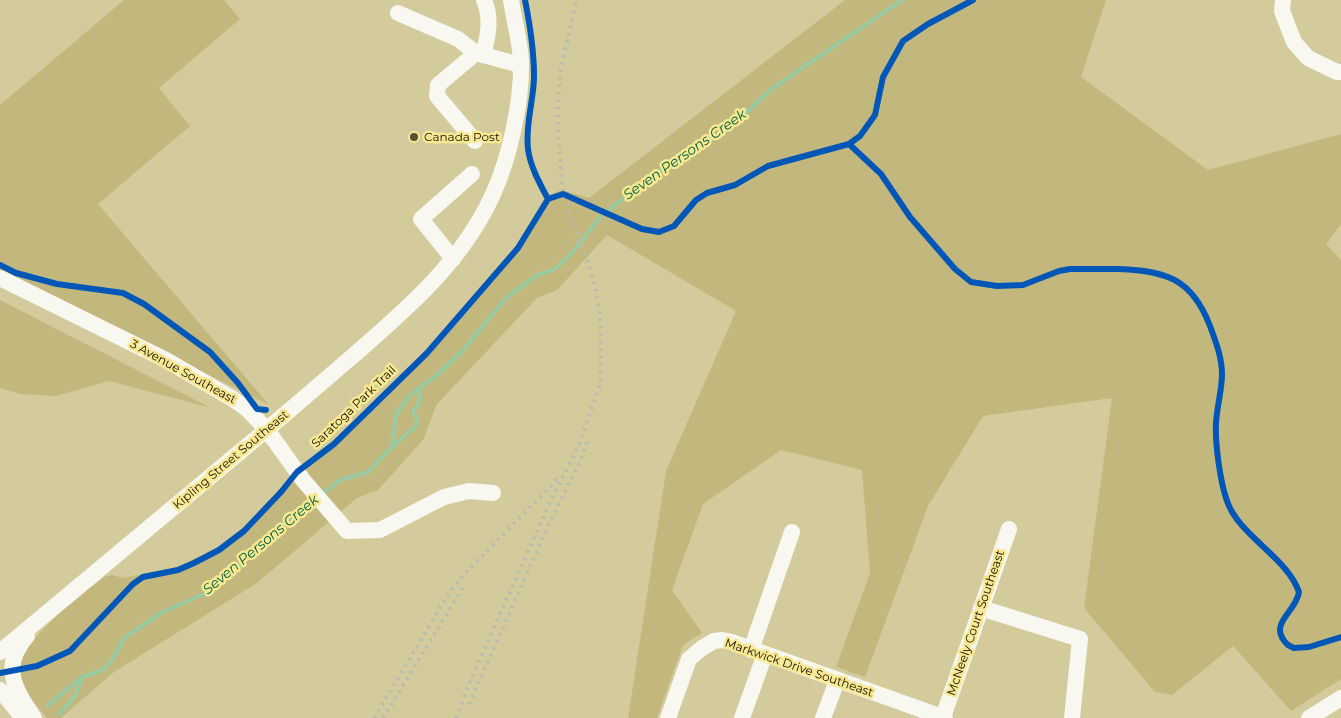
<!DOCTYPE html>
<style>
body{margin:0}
canvas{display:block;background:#d3cb9b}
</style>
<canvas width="1341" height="718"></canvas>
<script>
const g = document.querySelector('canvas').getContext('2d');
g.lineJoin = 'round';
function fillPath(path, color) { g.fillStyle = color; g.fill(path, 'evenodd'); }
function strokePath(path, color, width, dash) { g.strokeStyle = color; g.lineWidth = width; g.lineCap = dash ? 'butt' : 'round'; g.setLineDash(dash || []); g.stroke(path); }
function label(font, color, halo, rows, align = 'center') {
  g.font = font + ' Montserrat,sans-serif'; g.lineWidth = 5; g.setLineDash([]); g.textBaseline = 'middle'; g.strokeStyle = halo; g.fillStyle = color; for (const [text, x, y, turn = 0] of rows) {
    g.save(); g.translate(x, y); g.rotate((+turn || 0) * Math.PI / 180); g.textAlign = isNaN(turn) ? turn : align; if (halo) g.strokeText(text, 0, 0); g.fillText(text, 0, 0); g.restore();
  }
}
fillPath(new Path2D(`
 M124,0h100l16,19 -81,69 31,38 -92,78 171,201 -269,-135v-165z
 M845,0h261l-25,77 127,93 133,-36v90l-15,20 15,16v419l-50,32 -58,-65 -61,49 -17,-3 -71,-84 28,-210 -129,18 -55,90 -63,171 -29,-10 34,-94 -8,-103 -81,-20 -78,54 -31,86 30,43 -19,12 -26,73h-29l38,-247 70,-160 -129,-76 -50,55 -20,8 -100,106 -14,36 -45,50 -21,8 -100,85 -143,89 -53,46h-14c-6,-8 -25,-28 -28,-37 -12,-33 63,-85 85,-104l8,-2 11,3 51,-10 44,-20 24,-19 35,-31 153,-150 79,-92 40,-61 13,-5 27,8z
 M0,300l211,108 -102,-27 -53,15 -36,-2 -20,-6z`), '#c2b87e');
strokePath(new Path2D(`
 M392,447l24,-21 1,-6 -4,-9 6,-7v-16
 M321,495l19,-15 28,-8 24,-25 4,-33 13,-18 28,-21 27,-26 42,-51 31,-23 16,-5 17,-15 32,-40 58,-45 59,-37 26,-19 25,-24 132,-90
 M48,705l34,-28 21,-7 9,-10 12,-22 37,-25 49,-22 24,-20 42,-42 39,-30
 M59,714l16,-18 7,-17`), '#99caa1', 4);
strokePath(new Path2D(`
 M1283,0l-1,11 12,31 14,16 29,14h4
 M398,13l60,26 18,14 44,12
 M483,55c5,-18 9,-37 1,-55
 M475,141l-38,-45 1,-11 38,-32
 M453,259l-32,-40 51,-45
 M0,278l166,82 67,39 14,10 20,21 36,50 44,51 33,-1 64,-33 25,-6 24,2
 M981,608l99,31 -8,79
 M27,636c-27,31 -12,53 7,82
 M751,650l41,-118
 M0,652c85,-70 169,-141 253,-211 34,-28 67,-57 101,-86 54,-47 109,-94 139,-161 17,-37 29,-93 28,-133 -1,-20 -7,-41 -10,-61
 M0,690l23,28
 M943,717l66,-188
 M668,718l21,-59 13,-11 12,-7 8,-1 10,2 213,76
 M742,718l23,-64
 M823,718l14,-37
 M1309,718l32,-20`), '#f8f7f0', 16);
strokePath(new Path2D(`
 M469,704l81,-182 30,-60 7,-20
 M374,718l74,-123 15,-20 88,-89 7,-10
 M383,718l81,-132
 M456,718l17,-44 79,-176 26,-51 23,-65v-56l-5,-35 -5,-20 -28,-77 -5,-64v-26l3,-37 16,-67`), '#bcbaae', 4, [2.5, 5]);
strokePath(new Path2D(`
 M525,0c5,25 9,50 9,76 0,24 -9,48 -6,73 2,17 12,35 20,50
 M849,144l32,30 29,43 45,52 16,13 26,4 26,-1 36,-14 11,-2c16,0 33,0 49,0 48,2 73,10 91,57 6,16 12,32 12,48 0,16 -5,32 -6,49 -1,21 4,58 11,78 12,35 60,56 72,91 -3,21 -33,32 -11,53l6,3 15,-1 32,-10
 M0,265l16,8 41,11 66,9 21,11 66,48 28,31 19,26 9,1
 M0,673l37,-7 33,-15 63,-67 10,-7 35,-7 16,-7 25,-13 25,-19 37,-39 16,-20 37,-28 93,-91 91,-105 30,-49 15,-5 79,35 17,3 15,-6 22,-26 11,-7 28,-8 33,-19 81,-22 11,-8 15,-21 8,-38 20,-36 25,-17 45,-24`), '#0057b8', 6);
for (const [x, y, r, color] of [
 [414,137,5,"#595336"]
]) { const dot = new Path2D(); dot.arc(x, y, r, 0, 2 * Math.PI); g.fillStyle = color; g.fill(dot); strokePath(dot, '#f7e891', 2); }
label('12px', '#171300', '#f7e891', [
 ["Canada Post",424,137]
], 'left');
label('12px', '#171300', '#f7e891', [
 ["3 Avenue Southeast",183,372,29],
 ["Saratoga Park Trail",354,407,-44],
 ["Kipling Street Southeast",231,460,-40],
 ["McNeely Court Southeast",976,623,-71],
 ["Markwick Drive Southeast",799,668,19]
]);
label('italic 14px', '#00613d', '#f7e891', [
 ["Seven Persons Creek",685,155,-35],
 ["Seven Persons Creek",261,545,-40]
]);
</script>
